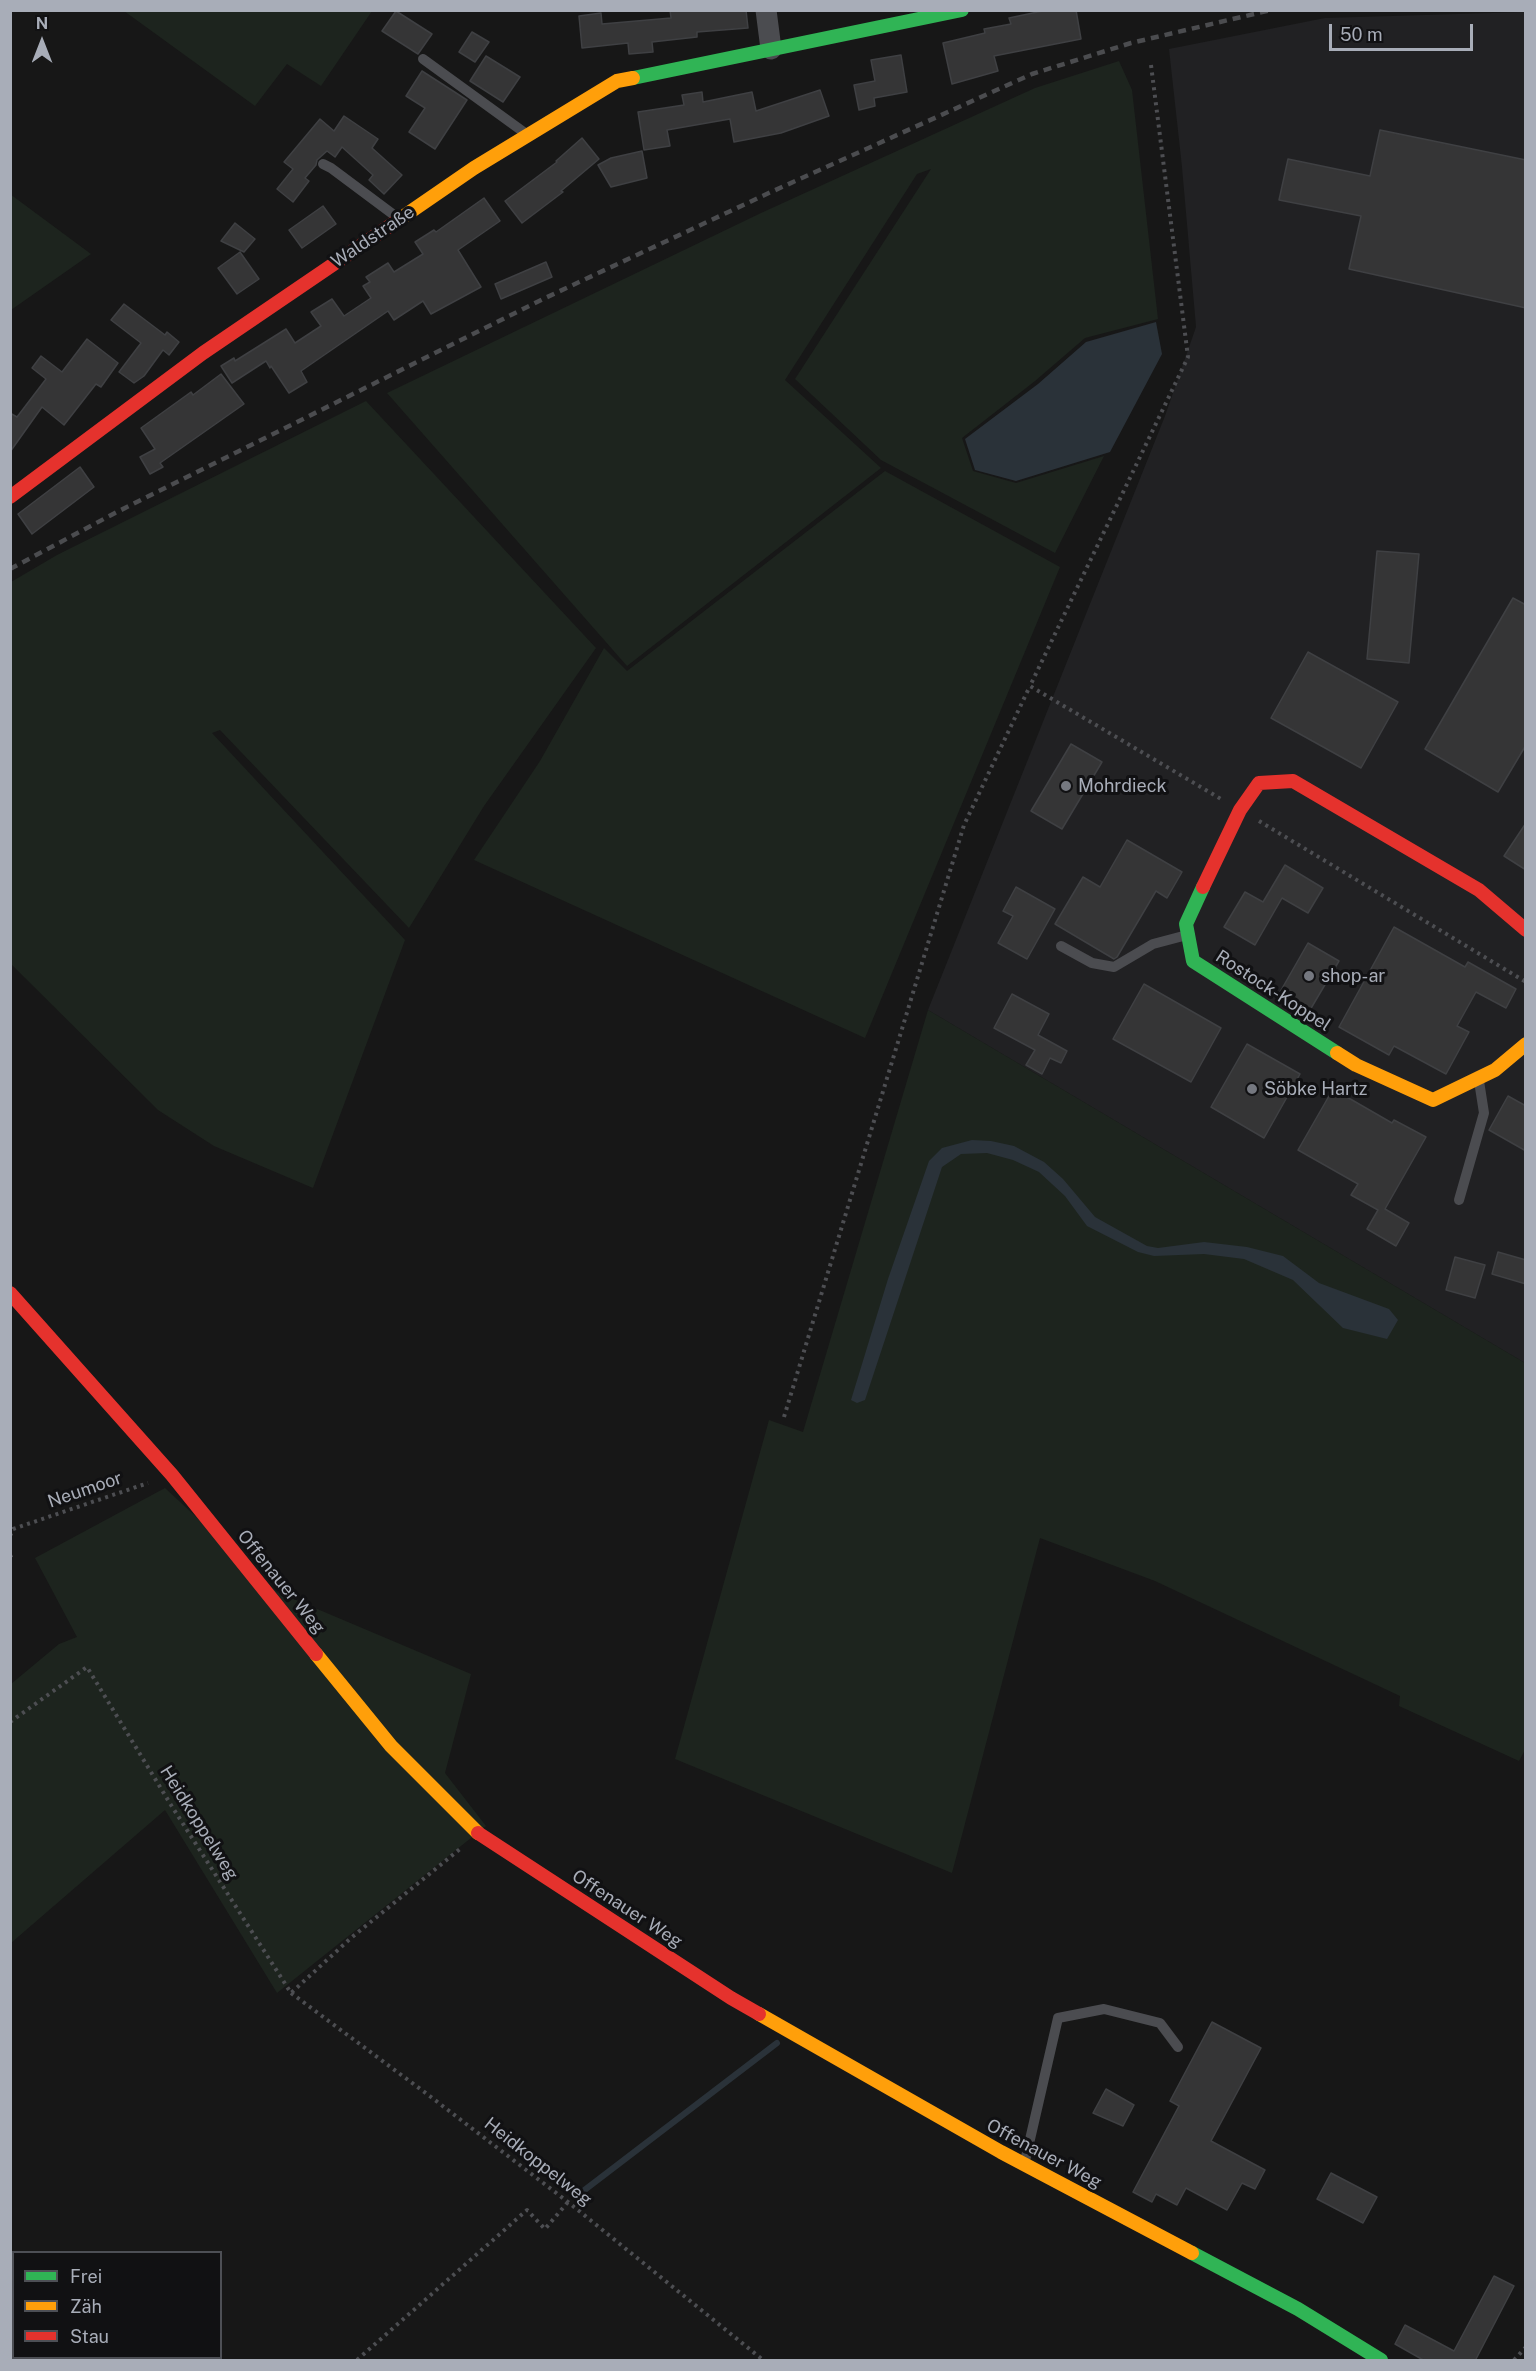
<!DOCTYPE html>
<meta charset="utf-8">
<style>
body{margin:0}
#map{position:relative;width:1536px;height:2371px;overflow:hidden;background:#171717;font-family:"Public Sans",sans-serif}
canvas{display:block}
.frame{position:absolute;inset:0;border:12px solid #a8adb8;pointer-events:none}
.legend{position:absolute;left:12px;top:2251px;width:210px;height:108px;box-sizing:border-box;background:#111113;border:2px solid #4d4f55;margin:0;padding:8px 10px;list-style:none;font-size:18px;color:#a8adb8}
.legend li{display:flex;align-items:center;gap:12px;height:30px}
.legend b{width:30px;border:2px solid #4d4f55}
.north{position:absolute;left:12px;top:12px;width:60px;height:60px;-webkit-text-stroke:4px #111113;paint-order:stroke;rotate:0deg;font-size:16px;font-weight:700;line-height:24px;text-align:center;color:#a8adb8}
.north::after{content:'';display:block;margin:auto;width:21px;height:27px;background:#a8adb8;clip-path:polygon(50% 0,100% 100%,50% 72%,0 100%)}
.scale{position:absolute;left:1329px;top:24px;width:144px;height:27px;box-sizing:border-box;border:3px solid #a8adb8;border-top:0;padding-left:8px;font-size:18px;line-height:21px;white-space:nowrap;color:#a8adb8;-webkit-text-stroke:4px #111113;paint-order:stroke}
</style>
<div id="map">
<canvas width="1536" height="2371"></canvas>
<div class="frame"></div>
<ul class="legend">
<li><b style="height:8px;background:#30b455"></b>Frei</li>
<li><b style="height:8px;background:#ff9f0a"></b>Zäh</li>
<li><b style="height:8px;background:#e5322d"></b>Stau</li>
</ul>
<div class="north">N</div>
<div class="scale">50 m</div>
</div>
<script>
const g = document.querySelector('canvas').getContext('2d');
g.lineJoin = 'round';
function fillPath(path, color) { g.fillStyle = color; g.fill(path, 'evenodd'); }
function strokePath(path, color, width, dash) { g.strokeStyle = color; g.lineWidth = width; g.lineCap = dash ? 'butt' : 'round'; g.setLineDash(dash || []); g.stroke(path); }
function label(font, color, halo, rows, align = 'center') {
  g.font = font + ' "Public Sans",sans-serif'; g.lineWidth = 6; g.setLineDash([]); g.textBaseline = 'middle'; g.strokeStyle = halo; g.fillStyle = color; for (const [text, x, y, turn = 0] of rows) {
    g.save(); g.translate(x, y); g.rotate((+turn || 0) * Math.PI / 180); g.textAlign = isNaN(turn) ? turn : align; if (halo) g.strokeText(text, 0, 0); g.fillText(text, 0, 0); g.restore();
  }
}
fillPath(new Path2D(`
 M1525,12v1351l-597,-353 237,-594 31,-89 -14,-160 -13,-118 156,-31z`), '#212123');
fillPath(new Path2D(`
 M124,11h248l-51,75 -34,-22 -32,42z
 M1119,61l13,29 26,229 -73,19 -50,43 -73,57 11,33 43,12 88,-27 -49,97 -174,-93 -86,-81 136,-210 -14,5 -132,206 96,88 -254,198 -240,-273 374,-180 274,-125z
 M10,194l81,60 -80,56h-1z
 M366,401l230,247 -112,158 -75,122 -189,-198 -8,3 193,207 -92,248 -99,-42 -56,-36 -147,-146v-382l46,-27z
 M885,471l175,96 -195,471 -391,-178 66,-99 64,-113 23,23z
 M928,1010l597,353 1,385 -7,13 -120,-55 1,-10 -245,-115 -115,-43 -88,335 -277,-114 94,-339 34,12z
 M165,1488l112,104 194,82 -26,99 41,53 -209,167 -112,-183 -154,133v-259l48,-40 18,-7 -42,-79z`), '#1d241e');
fillPath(new Path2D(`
 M1156,322l6,32 -52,98 -94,29 -41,-11 -10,-31 73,-55 48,-42z
 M972,1140l19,1 23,5 30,16 19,17 32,38 52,29 11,2 46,-6 43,5 36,9 36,27 70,26 9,11 -11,19 -44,-11 -50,-48 -49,-21 -40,-5 -50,2 -16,-4 -51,-26 -22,-30 -26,-24 -26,-12 -26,-7 -26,1 -19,13 -77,233 -8,3 -6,-3 37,-121 41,-118 13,-13z`), '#2a3239');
strokePath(new Path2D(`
 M578,2195l199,-152`), '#2a3239', 6);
const building = new Path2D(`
 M670,10h76l2,18 -51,4v5l-45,5 1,10 -24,2 -1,-11 -46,5 -3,-32 22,-3 1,11 69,-6z
 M1047,10h29l5,29 -87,17 4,15 -46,13 -9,-41 42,-10 -1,-4 27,-5 -2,-6z
 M396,11l36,23 -14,20 -36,-23z
 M472,32l17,10 -14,20 -16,-10z
 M901,55l6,37 -33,6 1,8 -16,4 -5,-25 21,-4 -4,-21z
 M486,56l34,21 -17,25 -33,-21z
 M422,71l45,29 -32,49 -26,-17 16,-24 -19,-12z
 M820,90l9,26 -48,17 -47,9 -4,-23 -63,11 3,16 -26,4 -6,-38 46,-7 -2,-10 20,-3 1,10 49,-10 4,19z
 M344,116l34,23 -6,9 30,27 -18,19 -15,-14 4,-5 -31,-28 -7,10 -8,-6 -10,9 -1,5 -11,13 4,3 -16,21 -16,-13 16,-20 -9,-7 36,-43 14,12z
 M1380,130l146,30v148l-177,-39 12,-53 -82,-16 9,-41 82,17z
 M582,138l17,21 -38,32 2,1 -41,31 -17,-22 52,-39 -1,-1z
 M642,151l5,27 -36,9 -13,-22 13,-7z
 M484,198l16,23 -42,29 23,37 -50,27 -8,-13 -29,19 -6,-9 -87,60 6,11 -18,11 -18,-27 -1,2 -4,-7 -34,22 -11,-17 13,-8 1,3 51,-32 9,14 26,-17 -10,-14 21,-13 12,17 27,-18 -8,-12 7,-4 -4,-5 22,-14 6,9 29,-18 -8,-12 19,-12 2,2z
 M323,206l13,18 -34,24 -13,-18z
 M235,223l20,16 -11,13 -23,-11z
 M240,252l19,27 -22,15 -19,-26z
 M546,262l6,15 -51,22 -6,-15z
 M124,304l41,31 2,-3 12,10 -10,13 -6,-5 -19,26 -10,7 -15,-11 22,-29 -30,-23z
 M87,339l31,24 -17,24 -5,-3 -32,41 -22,-18 -32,45v-39l7,4 29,-38 -14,-11 9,-12 21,16z
 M221,374l23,30 -84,59 3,4 -13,7 -10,-17 15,-8 -14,-21 50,-36 2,3z
 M80,467l14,20 -62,47 -14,-20z
 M1377,551l42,3 -10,109 -42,-4z
 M1513,598l13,7v140l-28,47 -73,-43z
 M1308,652l90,50 -37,66 -90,-50z
 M1071,744l31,18 -40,67 -31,-18z
 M1526,823v47l-22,-14z
 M1127,840l55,32 -15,26 -11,-7 -39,66 -3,2 -59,-35 28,-47 17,10z
 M1285,865l38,23 -15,25 -26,-15 -27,47 -31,-18 21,-35 18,10z
 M1016,887l39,22 -28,50 -29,-16 15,-27 -10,-5z
 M1394,927l71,40 3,-5 48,27 -10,19 -30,-16 -19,34 12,6 -23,42 -52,-28 -5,9 -50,-28z
 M1308,943l31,18 -29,49 -30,-18z
 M1144,984l77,44 -30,54 -78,-43z
 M1012,994l37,20 -11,21 29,16 -6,12 -11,-5 -8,16 -16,-9 9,-15 -41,-22z
 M1247,1044l53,30 -36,64 -53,-31z
 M1333,1089l59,34 2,-3 32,17 -41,72 24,14 -13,23 -29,-17 11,-19 -27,-15 7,-11 -60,-34z
 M1508,1096l18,10v45l-37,-21z
 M1498,1252l28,8v24l-34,-10z
 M1455,1257l30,8 -10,33 -29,-8z
 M1212,2022l49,26 -50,93 54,29 -10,19 -13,-6 -15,27 -41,-22 -9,17 -21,-11 -4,8 -19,-10 46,-86 -9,-5z
 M1106,2089l28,16 -11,21 -30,-13z
 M1331,2173l46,24 -14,26 -46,-24z
 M1494,2276l20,10 -39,75h-50l-30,-17 10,-19 49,26z`);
fillPath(building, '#353536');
strokePath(building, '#3f4043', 1.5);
strokePath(new Path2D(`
 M1151,65l37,292 -158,329 191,113
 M1259,821l267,161
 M784,1417l180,-592 66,-139
 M10,1536l3,-7 135,-46
 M10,1555l3,6
 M10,1722l77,-55 84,138 120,188 60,-55 109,-89
 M291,1993l140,104 137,105 195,158
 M357,2360l170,-150 18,19 23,-27
 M1514,2360l12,-13`), '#4d4e52', 4, [3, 4.5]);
strokePath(new Path2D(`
 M423,59l102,74
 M323,164l8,4 67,50
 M1061,946l31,17 22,4 39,-23 34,-9
 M1459,1200l25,-87 -5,-32
 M1025,2161l33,-143 46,-9 56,14 18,24`), '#4b4c50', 10);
strokePath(new Path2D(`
 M766,10l5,39`), '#4b4c50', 21);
strokePath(new Path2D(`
 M633,78l329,-68
 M1203,887l-17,37 7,37 144,92
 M1192,2253l106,56 83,51`), '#30b455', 14);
strokePath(new Path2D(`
 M397,221l77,-53 143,-87 16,-3
 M1337,1053l19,12 77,35 62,-30 31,-26
 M316,1654l75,92 87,87
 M759,2014l242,138 191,101`), '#ff9f0a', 14);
strokePath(new Path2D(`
 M10,497l193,-144 194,-132
 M1203,887l37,-77 19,-27 34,-2 186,109 47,40
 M10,1293l162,182 144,179
 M478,1833l253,165 28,16`), '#e5322d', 14);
strokePath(new Path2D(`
 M10,569l105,-56 428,-214 228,-107 261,-118 99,-31 140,-33`), '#4b4c4f', 4.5, [8, 6]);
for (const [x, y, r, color] of [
 [1066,786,6,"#757880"],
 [1309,976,6,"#757880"],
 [1252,1089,6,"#757880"]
]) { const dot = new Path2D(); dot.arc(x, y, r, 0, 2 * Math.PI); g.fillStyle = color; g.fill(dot); strokePath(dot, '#111113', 2); }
label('18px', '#a8adb8', '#111113', [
 ["Waldstraße",373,237,-34],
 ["Rostock-Koppel",1273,991,33],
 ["Neumoor",85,1490,-19],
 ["Offenauer Weg",281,1582,51],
 ["Heidkoppelweg",199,1823,58],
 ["Offenauer Weg",627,1909,33],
 ["Offenauer Weg",1044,2154,28],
 ["Heidkoppelweg",538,2162,38]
]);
label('18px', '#a8adb8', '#111113', [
 ["Mohrdieck",1078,786],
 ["shop-ar",1321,976],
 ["Söbke Hartz",1264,1089]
], 'left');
</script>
